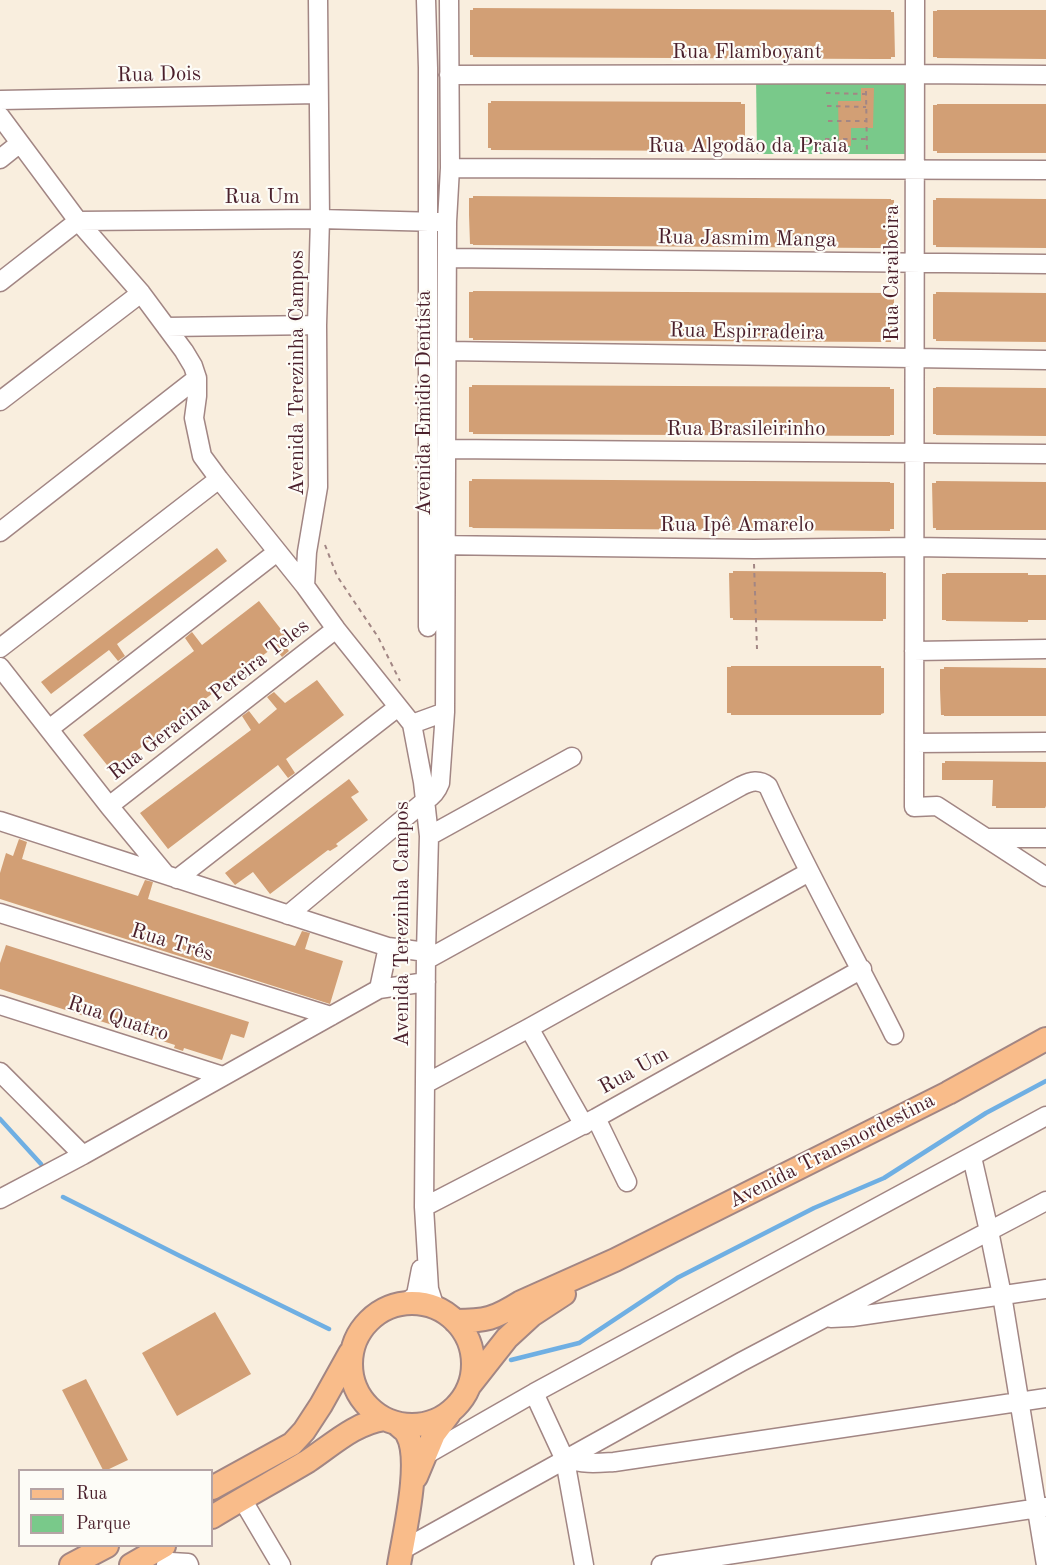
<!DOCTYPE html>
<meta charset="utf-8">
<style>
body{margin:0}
#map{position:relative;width:1046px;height:1565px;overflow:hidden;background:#f9eede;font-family:"Old Standard TT",serif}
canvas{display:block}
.legend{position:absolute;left:18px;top:1469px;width:195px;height:78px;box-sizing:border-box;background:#fdfcf7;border:2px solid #b5a4a5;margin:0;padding:8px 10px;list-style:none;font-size:18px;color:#4a1f2b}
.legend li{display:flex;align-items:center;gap:12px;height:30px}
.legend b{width:30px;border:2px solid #b5a4a5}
</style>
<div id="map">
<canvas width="1046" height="1565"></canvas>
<ul class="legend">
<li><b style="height:8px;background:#f9bc8a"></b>Rua</li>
<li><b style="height:16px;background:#79c98a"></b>Parque</li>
</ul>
</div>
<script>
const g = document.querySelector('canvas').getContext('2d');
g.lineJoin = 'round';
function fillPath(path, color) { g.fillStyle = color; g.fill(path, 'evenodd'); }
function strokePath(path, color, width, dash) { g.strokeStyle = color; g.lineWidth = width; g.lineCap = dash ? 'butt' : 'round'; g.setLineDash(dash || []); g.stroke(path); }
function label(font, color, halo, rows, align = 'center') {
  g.font = font + ' "Old Standard TT",serif'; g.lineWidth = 4.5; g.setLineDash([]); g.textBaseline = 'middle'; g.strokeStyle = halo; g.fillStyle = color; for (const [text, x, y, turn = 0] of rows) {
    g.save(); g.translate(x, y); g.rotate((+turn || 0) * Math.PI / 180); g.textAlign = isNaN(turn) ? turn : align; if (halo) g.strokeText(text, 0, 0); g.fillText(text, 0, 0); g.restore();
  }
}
fillPath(new Path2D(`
 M756,76l155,1v77h-154z`), '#79c98a');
strokePath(new Path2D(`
 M0,1119l41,45
 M63,1197l117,59 149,73
 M511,1360l68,-17 98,-65 137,-70 70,-30 102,-65 60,-32`), '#6fafe3', 4.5);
fillPath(new Path2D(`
 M473,8l418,2v2h3l1,45h-4v2h-16l-402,-2v-2h-3v-45h3z
 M937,10h109v49l-109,-1v-1h-4v-46h4z
 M861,88h13l-1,40h-22v18h-12l-1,-45h23z
 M491,101l250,1v2h4v46h-4v1l-250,-1v-2h-3v-45h3z
 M937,104h109v49h-109v-2h-4v-46h4z
 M473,196l418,3v1h3v46h-3v2h-16l-402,-3v-1h-3l-1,-29v-17h4z
 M936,198l110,1v49l-110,-1v-2h-3v-45h3z
 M473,291l418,2v2h3v45h-3v2l-418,-2v-2h-4v-46h4z
 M936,292l110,1v49l-110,-1v-2h-3v-45h3z
 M472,385l418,2v2h4v46h-4v1l-417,-2v-2h-4v-45h3z
 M936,387l110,1v48l-110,-1v-1h-3v-46h3z
 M472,479l418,3v1h4v46h-4v2l-417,-3 -1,-1h-3v-46h3z
 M936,481l110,1v48h-110v-2h-3l-1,-45h4z
 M217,548l10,13 -110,83 8,12 -7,5 -9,-11 -58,44 -10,-12z
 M733,571l150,1v1h3v46h-3v2l-150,-1v-2h-3l-1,-45h4z
 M946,573h82v2h18v45h-18v2l-82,-1v-1h-4v-46h4z
 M259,601l28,36 -6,4 8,10 -7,6 -8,-10 -163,123 -28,-35 111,-84 -9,-13 7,-6 10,13z
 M731,666h150v2h3v45l-3,1v1h-150v-2h-4v-46h4z
 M944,667l102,1v48h-102v-1h-3l-1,-26v-20h4z
 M317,680l27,35 -58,44 9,14 -7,5 -10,-13 -110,84 -28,-36 111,-83 -9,-14 7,-5 10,13 18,-15 -10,-12 7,-5 11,11z
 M945,761l101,1v44l-1,2h-49v-2h-4l1,-26h-51v-17h3z
 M349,779l10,13 -8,5 17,23 -32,24 2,2 -8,5 -2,-1 -58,44 -17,-22 -18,13 -10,-12z
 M19,839l8,3 -5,17 116,37 7,-16 8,2 -5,17 147,47 7,-15 8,2 -5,16 38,12 -13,43 -330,-105v-26l6,-20 7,3z
 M6,945l243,77 -5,16 -13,-4 -9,26 -38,-12 -1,3 -9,-3 1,-3 -175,-56v-26z
 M215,1312l36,62 -74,42 -35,-63z
 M86,1379l42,81 -21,10h-4l-41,-80z`), '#d29f75');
const minor = new Path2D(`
 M426,0l2,68v559
 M915,0l-1,807 23,-1 109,71
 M449,75l466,-1 131,1
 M0,100l318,-6
 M0,116l78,105 63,72 43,58 9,15 4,12v18l-3,22 8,38 17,23 86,107 31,43 76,95 11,58 6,54 -3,116 -2,255 5,82 6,19
 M0,159l20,-16
 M450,168l596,2
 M447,258l599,6
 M0,282l78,-61 242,-2 119,3
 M166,327l151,-2
 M447,351l599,9
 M0,401l141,-108
 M446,449l600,5
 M0,532l197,-154
 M435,545l319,4 159,-2 133,2
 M305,586l2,-34 11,-65 -1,-162 3,-106 -2,-219
 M0,648l219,-169
 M914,651l132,-2
 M0,667l109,139 57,69
 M412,724l33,-12
 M49,729l228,-177
 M914,743l132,-1
 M109,806l227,-177
 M0,821l388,126 38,5
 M429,836l143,-79
 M988,838h58
 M177,879l221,-172
 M0,913l331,103
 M288,915l138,-115c7,-4 11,-9 14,-17l5,-71 2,-490 3,-54 -1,-168
 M426,960l315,-174c10,-5 18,-7 27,0 38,85 85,166 126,249
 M379,989l9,-42
 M0,1005l223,71
 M529,1028l55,97
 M0,1072l83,83
 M425,1084l104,-56 280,-156
 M596,1118l31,64
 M972,1157l17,74 13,64 44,270
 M0,1199l83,-44 296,-166 47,-7
 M424,1207l172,-89 266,-149
 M406,1303l10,-8 5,-26
 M831,1318l21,-1 194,-28
 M534,1393l31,67 19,105
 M424,1456l110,-63 512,-277
 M568,1458c15,7 30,5 46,4l432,-64
 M242,1499l39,66
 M402,1550l339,-188 305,-161
 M166,1565l5,-3 17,1 1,2
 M661,1565l385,-58`);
const major = new Path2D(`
 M351 1364a61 61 0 1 1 122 0a61 61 0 1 1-122 0Z
 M455,1321c31,0 39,-2 66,-19l94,-42 333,-167 98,-54
 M470,1385l37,-47 25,-23 32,-21
 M397,1424c3,3 8,6 10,10 15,26 -3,100 -8,131
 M416,1477l18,-43 15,-20
 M212,1488l80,-44 12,-13 17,-26 29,-52
 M212,1517c31,-19 64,-37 96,-56 24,-16 47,-38 76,-42
 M71,1565l36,-19
 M131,1565l33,-19`);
strokePath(minor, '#a28684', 21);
strokePath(major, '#a28684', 26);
strokePath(new Path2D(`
 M866,91l1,63
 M826,93l41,1
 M827,106l39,1
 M828,121h39
 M825,139h42
 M325,545l12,31 41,61 22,44
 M754,564l3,85`), '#a28684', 2, [4.5, 4.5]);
strokePath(minor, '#fff', 18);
strokePath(major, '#f9bc8a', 22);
label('21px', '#4a1f2b', '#fdfcf7', [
 ["Rua Flamboyant",747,52],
 ["Rua Dois",159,75,-1],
 ["Rua Algodão da Praia",748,146],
 ["Rua Um",262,197],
 ["Rua Jasmim Manga",747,239,1],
 ["Rua Caraibeira",892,273,-90],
 ["Rua Espirradeira",747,332,1],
 ["Avenida Terezinha Campos",297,373,-90],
 ["Avenida Emidio Dentista",424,403,-90],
 ["Rua Brasileirinho",746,429],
 ["Rua Ipê Amarelo",737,525],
 ["Rua Geracina Pereira Teles",209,700,-38],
 ["Avenida Terezinha Campos",402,924,-90],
 ["Rua Três",172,943,17],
 ["Rua Quatro",118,1019,18],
 ["Rua Um",634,1071,-29],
 ["Avenida Transnordestina",832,1151,-27]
]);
</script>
